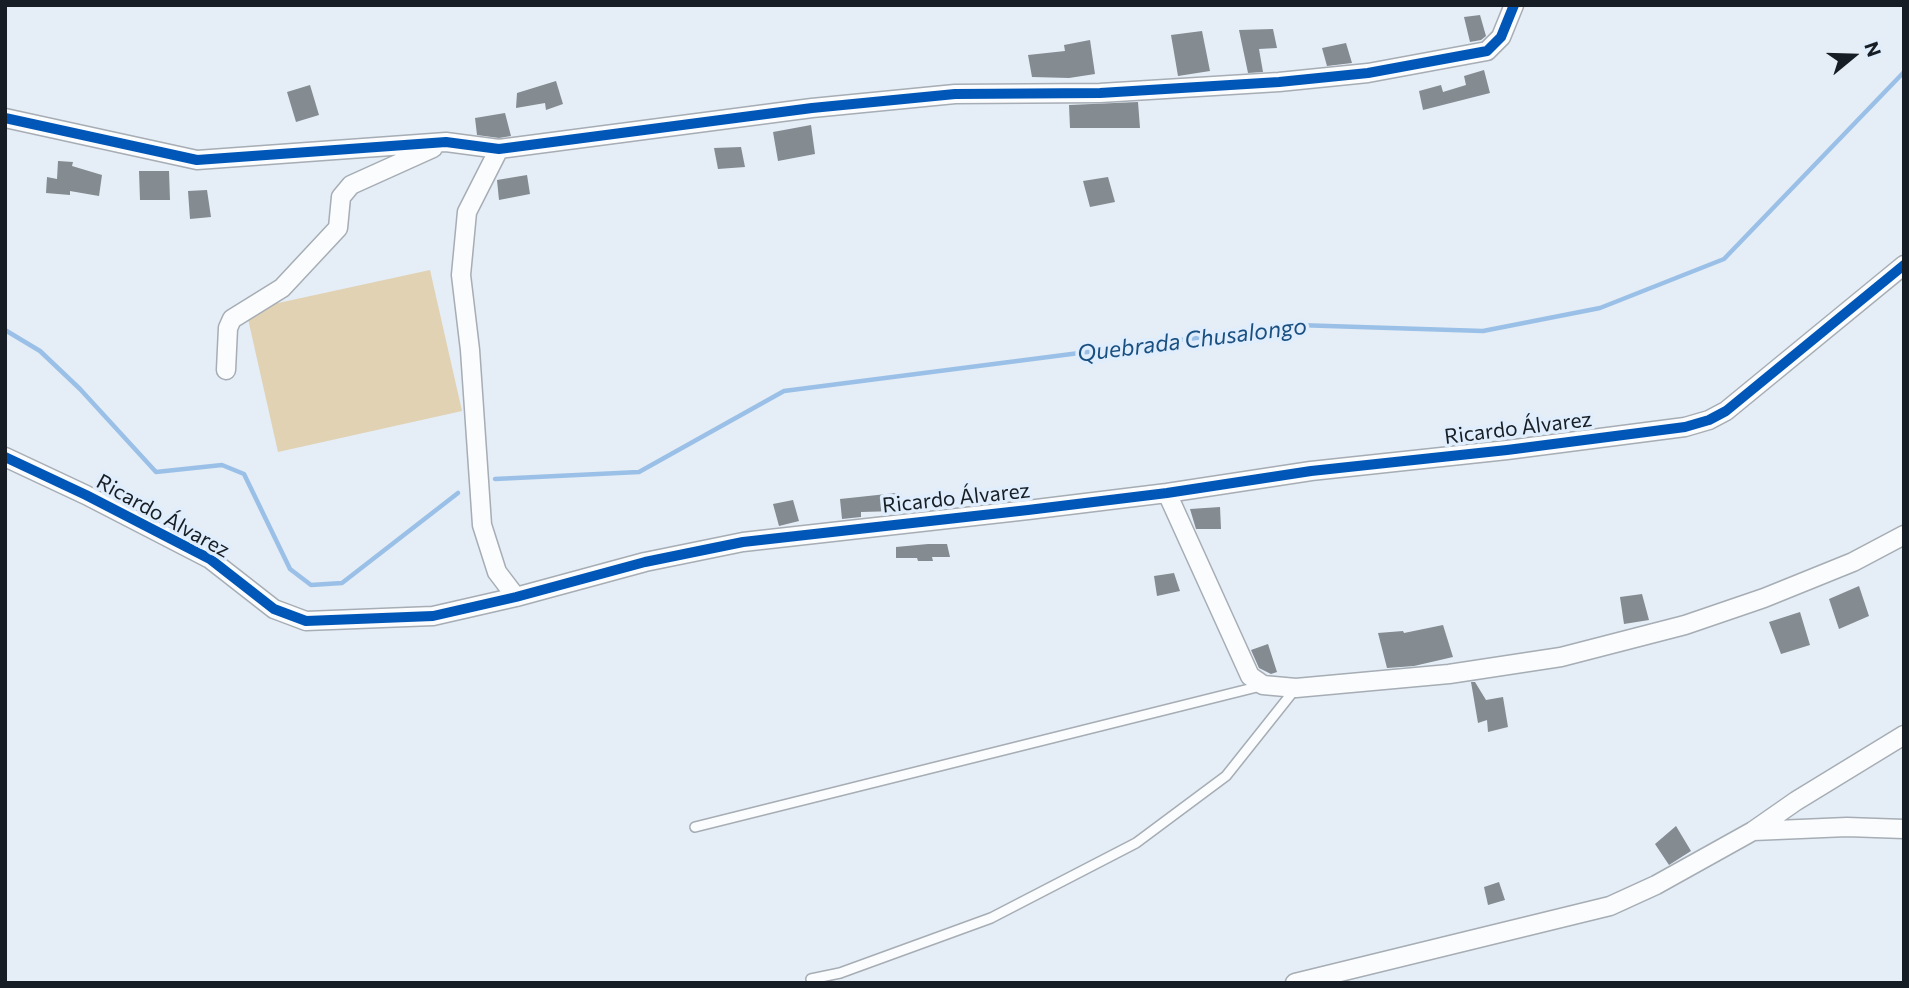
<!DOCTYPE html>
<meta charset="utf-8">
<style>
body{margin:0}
#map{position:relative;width:1909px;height:988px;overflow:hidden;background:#e5edf6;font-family:Commissioner,sans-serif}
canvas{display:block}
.frame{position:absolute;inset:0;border:7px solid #171d24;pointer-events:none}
.north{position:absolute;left:1818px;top:21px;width:70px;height:70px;-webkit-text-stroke:5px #dfedfc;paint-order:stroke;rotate:71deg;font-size:19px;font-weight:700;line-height:28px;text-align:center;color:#171d24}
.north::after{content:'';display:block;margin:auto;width:24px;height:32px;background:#171d24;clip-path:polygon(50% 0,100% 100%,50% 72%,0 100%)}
</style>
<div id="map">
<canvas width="1909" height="988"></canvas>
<div class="frame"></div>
<div class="north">N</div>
</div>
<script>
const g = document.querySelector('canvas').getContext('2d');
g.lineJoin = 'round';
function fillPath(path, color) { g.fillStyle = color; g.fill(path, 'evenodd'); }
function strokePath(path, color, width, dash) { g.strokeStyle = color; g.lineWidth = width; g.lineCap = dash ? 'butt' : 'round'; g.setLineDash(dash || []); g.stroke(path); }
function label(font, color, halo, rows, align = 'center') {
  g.font = font + ' Commissioner,sans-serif'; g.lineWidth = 7; g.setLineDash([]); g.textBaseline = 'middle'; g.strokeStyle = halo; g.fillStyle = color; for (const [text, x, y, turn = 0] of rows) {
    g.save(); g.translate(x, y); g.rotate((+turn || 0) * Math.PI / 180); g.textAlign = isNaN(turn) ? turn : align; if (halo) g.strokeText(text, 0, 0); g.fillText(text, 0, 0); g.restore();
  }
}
fillPath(new Path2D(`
 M430,270l32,141 -184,41 -32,-142z`), '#e0d2b3');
strokePath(new Path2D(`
 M5,330l35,21 40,38 76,83 66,-7 22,9 46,95 21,16 31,-2 116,-90
 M495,479l144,-7 145,-81 513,-66 186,6 117,-23 124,-49 180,-187`), '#9ac0e7', 4.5);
fillPath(new Path2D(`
 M1480,15l6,21 -5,4 -11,2 -6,-25z
 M1273,29l4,19 -18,1 4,23 -15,1 -9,-43z
 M1202,31l8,40 -32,5 -7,-41z
 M1090,40l5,34 -26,4 -37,-1 -4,-22 37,-4 -1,-6z
 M1346,43l6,20 -25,3 -5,-18z
 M1484,70l6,23 -67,17 -4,-19 22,-6 2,7 23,-7 -2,-9z
 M556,81l7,23 -17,6 -1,-7 -29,5 1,-15z
 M310,85l9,30 -23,7 -9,-30z
 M1138,102l2,26h-70l-1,-23z
 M505,113l6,23 -12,2 -22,-3 -2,-17z
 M811,125l4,29 -37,7 -5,-29z
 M741,147l4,20 -27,2 -4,-21z
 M58,161l15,1 -1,4 30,9 -3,21 -29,-5v4l-24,-2 1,-16 10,2z
 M139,171h30l1,29h-30z
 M527,175l3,19 -31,6 -2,-20z
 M1108,177l7,25 -25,5 -7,-26z
 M207,190l4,27 -21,2 -2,-28z
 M896,493l1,18 -36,1v5l-19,2 -2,-20z
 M793,500l6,21 -20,5 -6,-22z
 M1220,507l1,22h-25l-6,-20z
 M928,544h19l3,13h-18l1,4h-15l-1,-3h-21v-11z
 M1174,573l6,18 -23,5 -3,-20z
 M1859,586l10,30 -30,13 -10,-30z
 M1642,594l7,26 -25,4 -4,-27z
 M1800,612l10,33 -29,9 -12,-32z
 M1443,625l10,32 -39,9 -27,2 -9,-35 25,-2 1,2z
 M1268,644l9,28 -6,2 -12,-6 -8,-18z
 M1471,682h4l11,18 17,-3 5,30 -20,5 -1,-12 -9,3z
 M1676,826l15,25 -22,14 -14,-21z
 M1499,882l6,18 -17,5 -4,-18z`), '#848b91');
const service = new Path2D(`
 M695,827l566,-141
 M811,979l29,-6 151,-55 145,-75 90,-67 70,-88`);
const minor = new Path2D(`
 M5,118l192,42 249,-18 53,7 313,-41 143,-14 145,-1 179,-11 89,-9 119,-22 14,-14 13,-32
 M499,149l-32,63 -6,63 9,75 12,175 15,47 19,25
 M226,370l2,-42 4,-9 50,-31 56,-60 3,-31 10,-12 82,-37
 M5,457l81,38 124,64 64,50 32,12 127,-5 83,-19 129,-35 98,-20 285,-32 139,-17 144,-22 196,-21 178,-23 24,-7 17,-9 178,-146
 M1167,493l83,183 13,9 33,3 153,-14 112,-17 124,-32 79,-27 89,-36 51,-27
 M1753,831l94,-4 57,2
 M1295,983l315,-77 46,-21 97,-54 43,-30 108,-66`);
strokePath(service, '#a6adb4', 12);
strokePath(minor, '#a6adb4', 21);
strokePath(service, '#fbfcfe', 9);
strokePath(minor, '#fbfcfe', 18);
strokePath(new Path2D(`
 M5,118l192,42 249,-18 53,7 313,-41 143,-14 145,-1 179,-11 89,-9 119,-22 14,-14 13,-32
 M5,457l81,38 124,64 64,50 32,12 127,-5 83,-19 129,-35 98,-20 285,-32 139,-17 144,-22 196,-21 178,-23 24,-7 17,-9 178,-146`), '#0057b8', 10);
label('21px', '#171d24', '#dfedfc', [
 ["Ricardo Álvarez",1518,428,-7],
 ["Ricardo Álvarez",956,498,-6],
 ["Ricardo Álvarez",163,516,29]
]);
label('italic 23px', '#1a5081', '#dfedfc', [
 ["Quebrada Chusalongo",1192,340,-7]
]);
</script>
